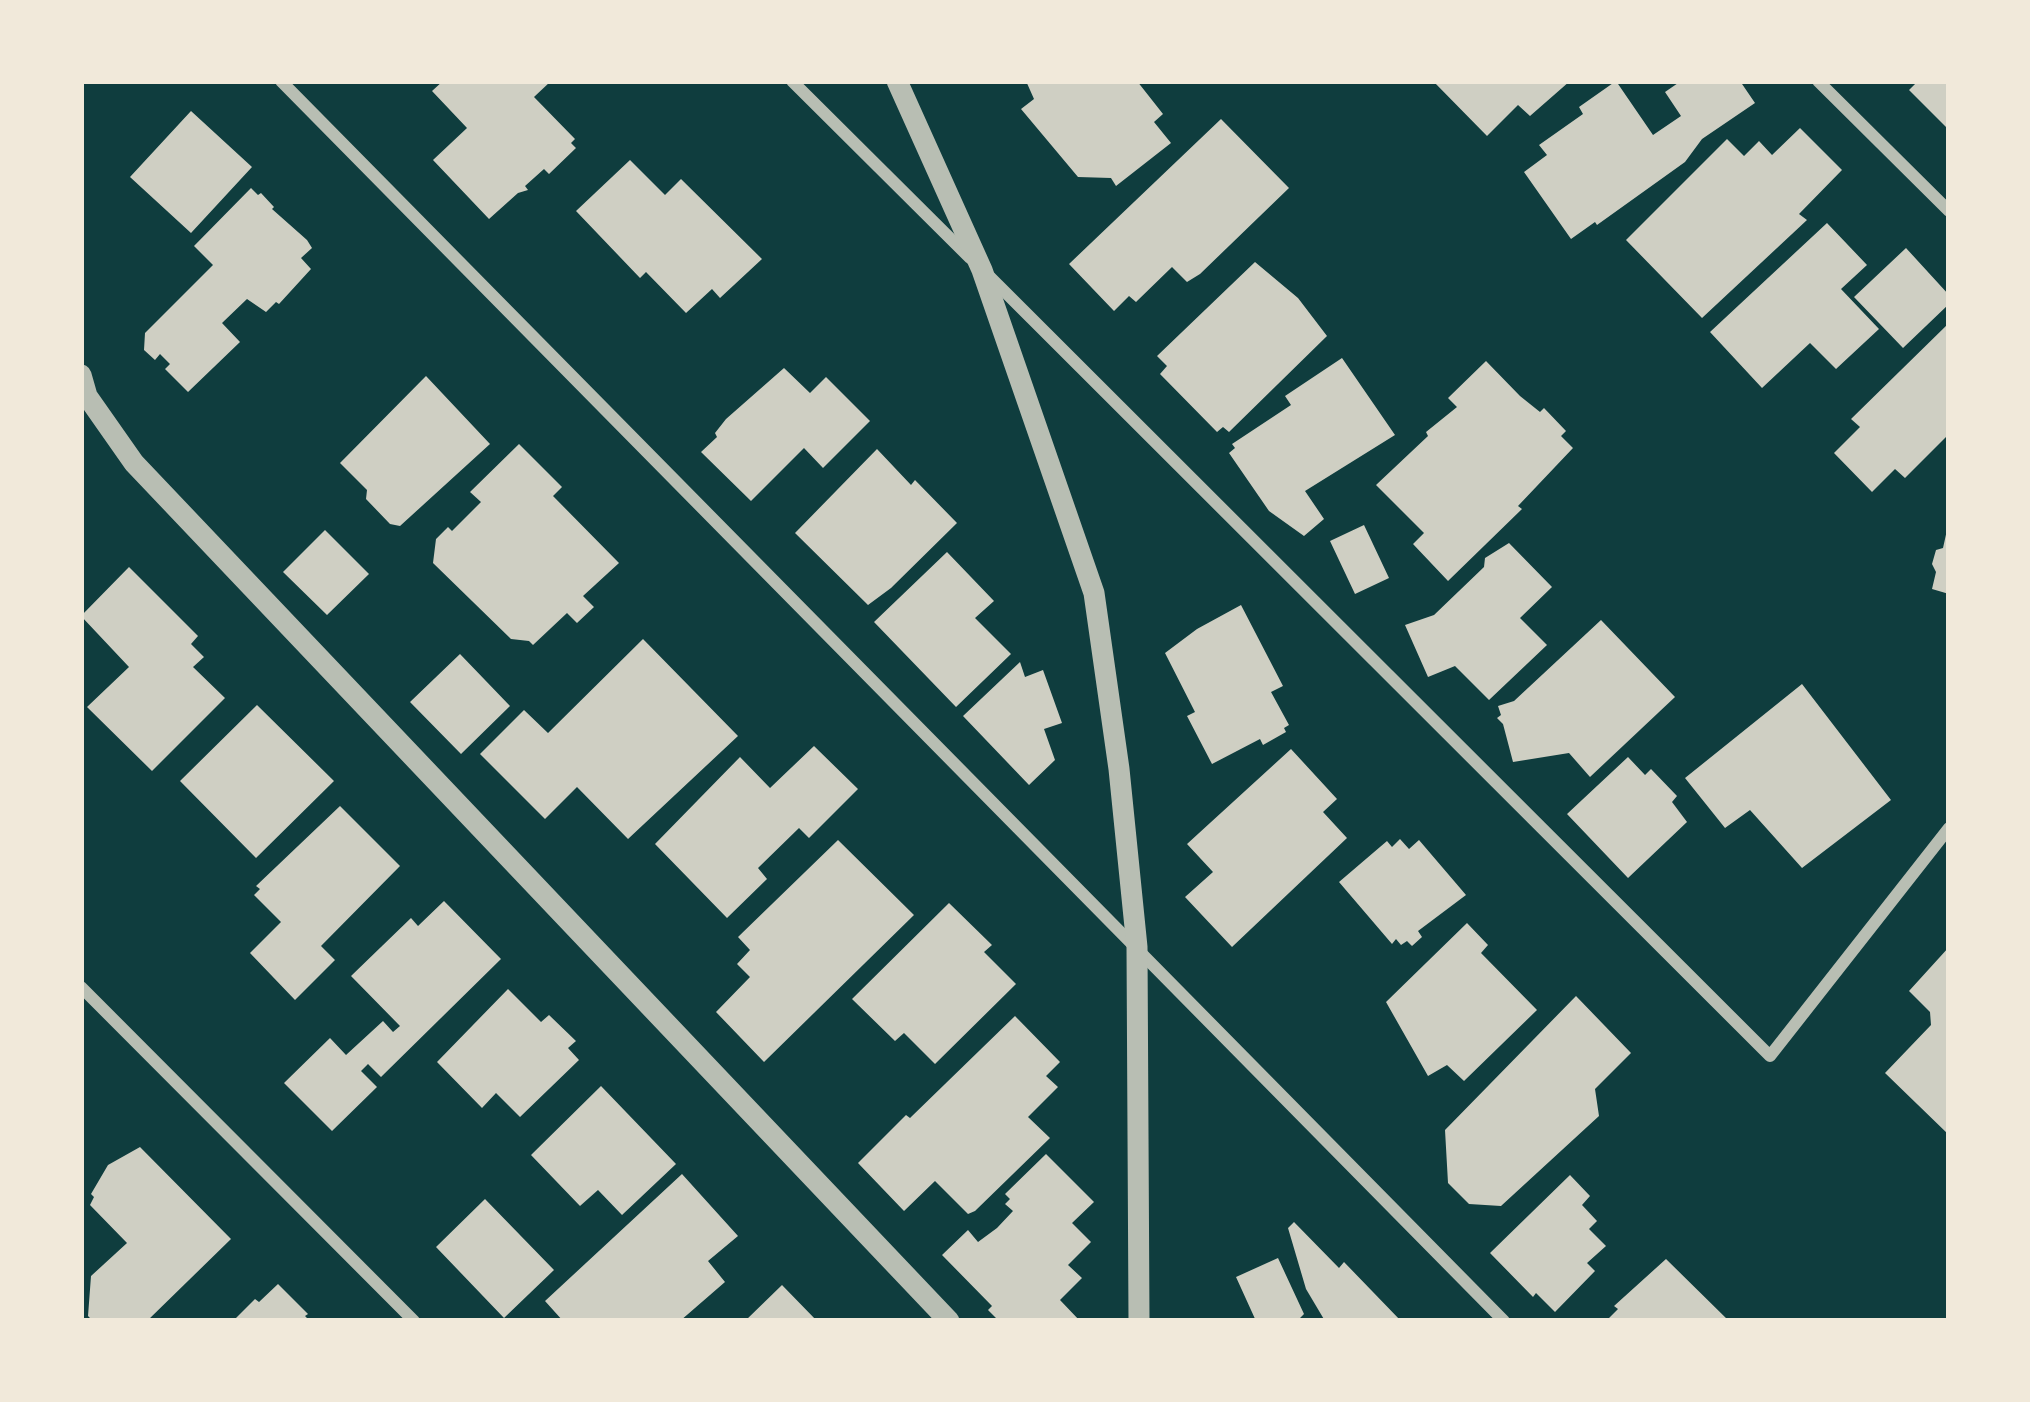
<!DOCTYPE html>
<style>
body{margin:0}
#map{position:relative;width:2030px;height:1402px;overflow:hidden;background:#0f3d3e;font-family:Lora,serif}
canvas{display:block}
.frame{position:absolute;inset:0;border:84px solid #f1e9da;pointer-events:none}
</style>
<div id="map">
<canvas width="2030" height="1402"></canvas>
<div class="frame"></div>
</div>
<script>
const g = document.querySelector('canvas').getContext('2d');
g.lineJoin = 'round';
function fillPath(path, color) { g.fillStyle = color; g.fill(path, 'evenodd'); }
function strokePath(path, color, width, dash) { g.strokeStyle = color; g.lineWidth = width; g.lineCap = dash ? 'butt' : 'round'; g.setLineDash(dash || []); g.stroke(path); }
fillPath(new Path2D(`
 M443,81h108l-17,16 41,42 -4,4 5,5 -27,26 -5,-5 -19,17 3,4 -10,3 -29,26 -56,-59 34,-32 -35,-37z
 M1026,81h111l26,33 -9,8 17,21 -55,43 -5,-8 -33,-1 -57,-68 13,-10z
 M1433,81h137l-40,35 -12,-11 -31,31z
 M1616,81l37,54 28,-19 -16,-24 16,-11h59l15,22 -53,36 -17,23 -88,63 -2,-3 -24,17 -47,-67 23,-17 -8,-10 44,-31 -4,-7z
 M1918,81h31v49l-40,-40z
 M191,111l61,56 -61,66 -61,-56z
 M1221,119l68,69 -89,86 -13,8 -15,-15 -36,35 -7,-6 -15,15 -45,-47z
 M1800,128l42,42 -43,44 8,6 -105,98 -76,-78 101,-101 17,17 15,-15 13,14z
 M630,160l35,35 16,-16 81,80 -42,39 -8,-9 -26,24 -40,-41 -6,6 -64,-67z
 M251,188l7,7 3,-2 13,14 -2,2 35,31 5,8 -11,10 10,11 -32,35 -3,-2 -10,10 -19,-13 -25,24 18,19 -52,50 -23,-23 5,-5 -10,-10 -5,6 -11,-10 1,-17 68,-68 -19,-19z
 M1827,223l40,42 -26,24 38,40 -43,40 -26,-26 -48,45 -52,-56z
 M1906,248l43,47v9l-46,44 -49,-51z
 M1255,262l43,36 29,38 -98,96 -6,-5 -6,5 -57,-58 7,-8 -10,-10z
 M1949,323v111l-44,44 -10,-9 -23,23 -38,-39 26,-26 -9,-8z
 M1342,358l53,77 -90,56 19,28 -20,17 -35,-25 -40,-58 6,-5 -3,-4 59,-39 -6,-9z
 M1486,361l34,35 20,16 4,-4 22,23 -5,5 12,12 -55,58 4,3 -74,72 -35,-37 11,-11 -48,-48 52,-49 -2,-4 31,-25 -9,-9z
 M784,368l26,25 16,-16 44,44 -47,47 -19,-20 -53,53 -50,-49 16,-15 -2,-4 11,-14z
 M426,376l64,68 -90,82 -10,-2 -24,-25 1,-9 -27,-27z
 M519,444l43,43 -9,9 66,67 -36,33 11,11 -17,16 -10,-10 -34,32 -4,-4 -18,-2 -78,-76 3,-24 12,-12 4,4 29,-29 -11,-10z
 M877,449l34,36 4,-5 42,43 -66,65 -23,17 -73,-72z
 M1364,525l25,53 -34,16 -25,-53z
 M325,530l44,44 -42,41 -44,-43z
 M1947,530h2v64l-17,-5 4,-17 -4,-8 4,-14 7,-2z
 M1509,543l43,44 -32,31 27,27 -58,55 -34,-34 -27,11 -23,-52 29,-10 50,-48 1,-9z
 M947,552l47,49 -19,17 36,36 -55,53 -82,-85z
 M129,567l69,69 -7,8 13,13 -11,10 32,31 -73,73 -65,-64 42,-40 -48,-51z
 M1241,605l42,81 -12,6 18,33 -5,3 2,4 -23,13 -3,-6 -48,25 -25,-48 8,-4 -30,-59 32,-24z
 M1601,620l74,77 -85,80 -21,-24 -56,9 -10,-38 -6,-6 4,-3 -3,-9 16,-5z
 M643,639l95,97 -110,103 -51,-52 -32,32 -65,-65 44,-44 24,23z
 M460,654l50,52 -49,48 -51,-52z
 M1020,662l5,15 18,-7 19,53 -18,6 11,31 -26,25 -66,-69z
 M1802,684l89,116 -89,68 -52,-58 -25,18 -40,-50z
 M257,705l77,76 -78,77 -76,-77z
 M814,746l44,43 -49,49 -10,-10 -41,40 9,11 -40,39 -72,-74 85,-87 30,31z
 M1291,749l46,50 -14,13 24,26 -115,109 -47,-50 28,-25 -26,-28z
 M1628,757l17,18 6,-6 26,27 -5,6 15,20 -59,56 -61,-64z
 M340,806l60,60 -79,80 14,14 -40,40 -45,-47 31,-31 -27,-27 6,-6 -4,-3z
 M1400,839l9,10 10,-9 47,55 -48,36 4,6 -10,9 -5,-5 -6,4 -5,-6 -4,5 -53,-62 48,-41 5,6z
 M838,840l76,75 -150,147 -48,-50 34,-35 -13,-13 13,-14 -12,-13z
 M444,901l57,58 -120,118 -13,-13 -7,7 16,16 -45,44 -48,-48 46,-45 16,17 37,-34 10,11 7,-6 -49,-50 60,-58 7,8z
 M949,903l43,42 -8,7 32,32 -81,80 -31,-31 -9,8 -43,-42z
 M1467,923l21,22 -7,8 56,57 -73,71 -17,-16 -19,11 -42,-74z
 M1949,947v188l-64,-62 46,-48 -1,-13 -21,-21z
 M508,989l33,33 8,-7 27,26 -8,7 11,12 -59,57 -24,-24 -14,15 -45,-46z
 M1576,996l55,57 -36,36 4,27 -98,90 -32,-2 -21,-21 -3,-53z
 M1015,1016l45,46 -14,14 12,11 -30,30 22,21 -75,73 -7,3 -33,-33 -31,30 -46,-48 48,-48 4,3z
 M601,1086l75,78 -54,51 -24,-25 -18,16 -49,-51z
 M140,1147l91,92 -84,82h-54l-5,-5 3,-40 36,-33 -37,-38 4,-8 -3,-3 17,-29z
 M1046,1154l48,48 -22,21 19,19 -23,23 14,13 -22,22 20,21h-81l-11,-11 4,-4 -50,-51 26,-25 10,12 19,-14 16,-17 -8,-7 5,-5 -5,-5z
 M682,1174l56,62 -30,25 17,21 -45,39h-117l-18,-20z
 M1570,1175l20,21 -8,9 15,16 -8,8 17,17 -19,17 8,8 -40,41 -19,-19 -3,4 -43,-44z
 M485,1199l69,71 -50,48 -68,-71z
 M1294,1222l45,46 5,-6 57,59h-76l-19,-32 -18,-61z
 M1278,1258l26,56 -7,7h-41l-20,-44z
 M1666,1259l63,62h-123l12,-12 -4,-3z
 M278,1284l30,30 -3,2 5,5h-77l22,-22 4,3z
 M782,1285l35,36h-72z`), '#cfcfc3');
strokePath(new Path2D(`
 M281,81l1223,1240
 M792,81l178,177
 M1818,81l131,130
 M989,276l781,780 179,-228
 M81,987l333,334`), '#b8beb3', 12);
strokePath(new Path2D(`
 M897,81l85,189 112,323 25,176 18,178 2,374
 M81,375l6,21 47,67 815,858`), '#b8beb3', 21);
</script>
